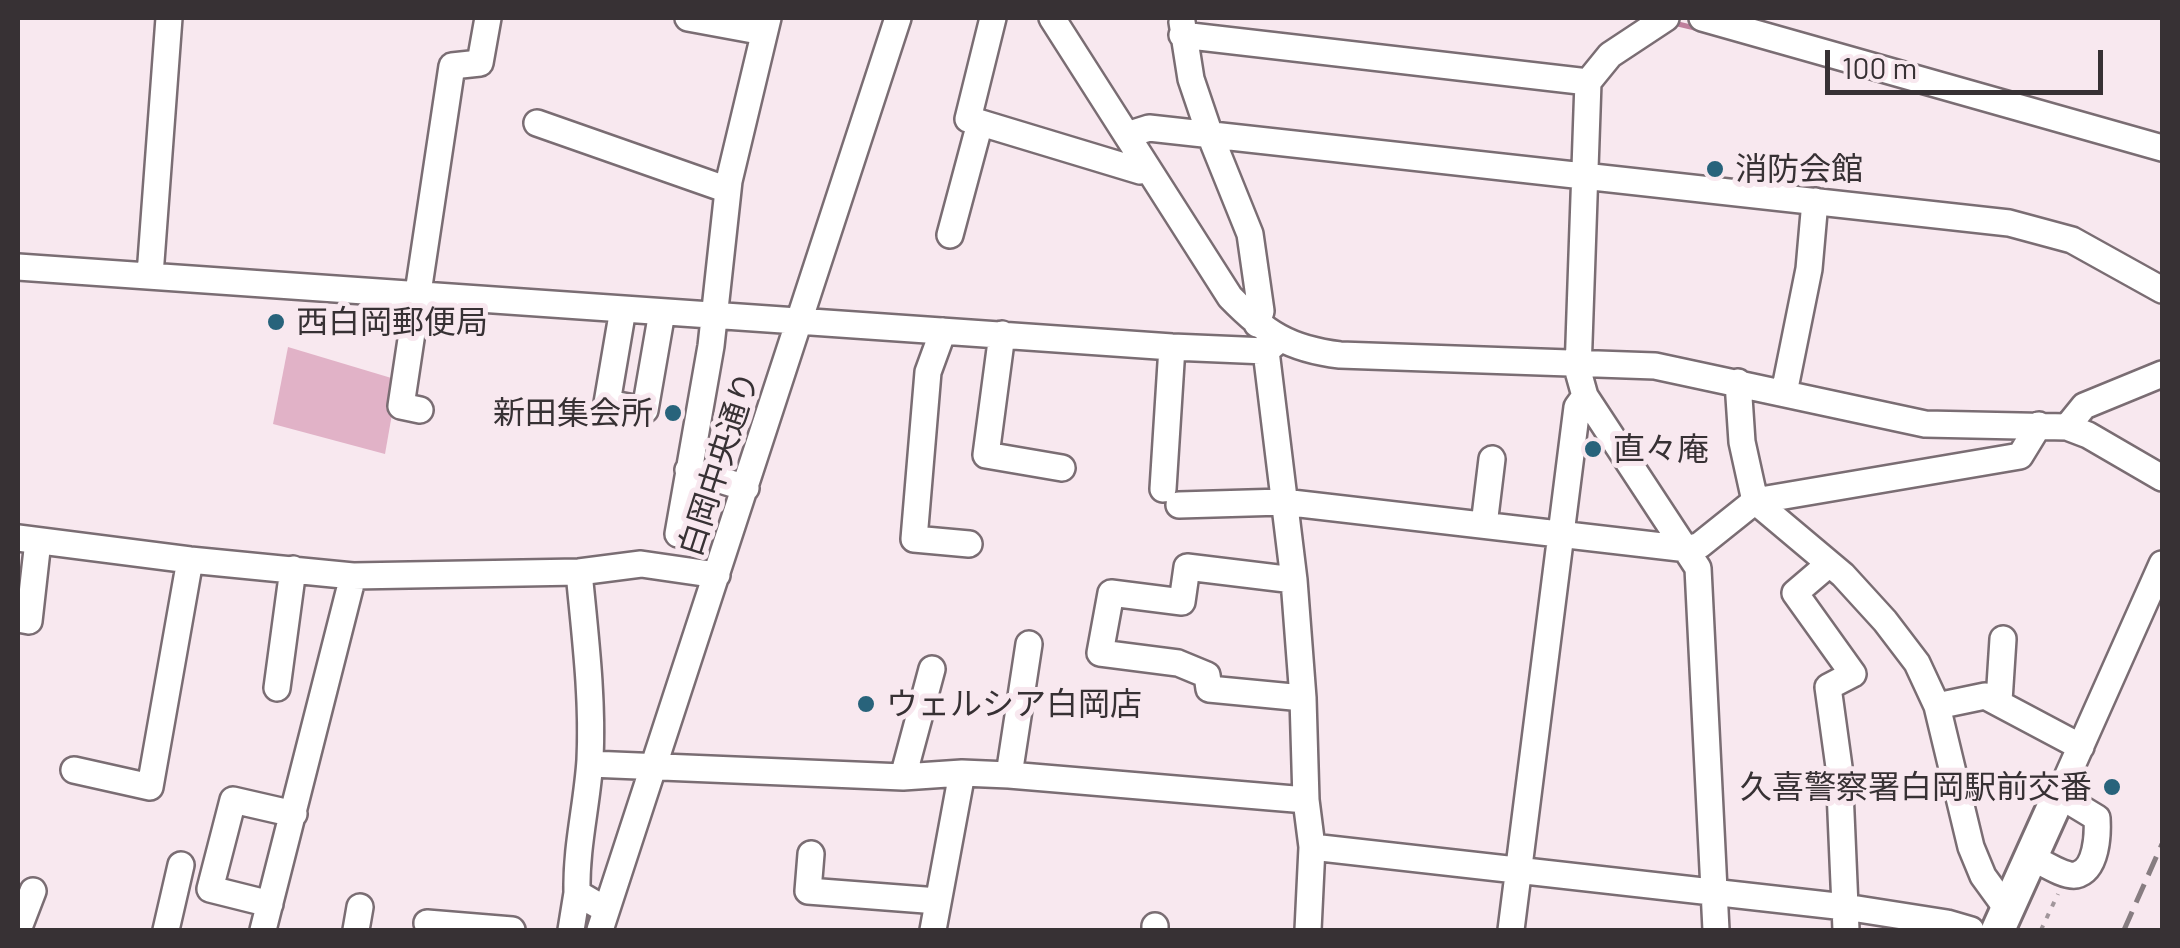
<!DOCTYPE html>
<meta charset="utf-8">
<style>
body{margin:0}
#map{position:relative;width:2180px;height:948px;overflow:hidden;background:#f8e8ef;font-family:Barlow,sans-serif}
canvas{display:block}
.frame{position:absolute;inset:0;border:20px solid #373134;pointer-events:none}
.scale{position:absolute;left:1825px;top:50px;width:278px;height:45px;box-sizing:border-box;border:5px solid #373134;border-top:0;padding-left:12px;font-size:30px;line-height:35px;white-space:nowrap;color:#373134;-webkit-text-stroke:8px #f8e8ef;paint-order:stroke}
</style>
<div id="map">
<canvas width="2180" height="948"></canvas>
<div class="frame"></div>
<div class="scale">100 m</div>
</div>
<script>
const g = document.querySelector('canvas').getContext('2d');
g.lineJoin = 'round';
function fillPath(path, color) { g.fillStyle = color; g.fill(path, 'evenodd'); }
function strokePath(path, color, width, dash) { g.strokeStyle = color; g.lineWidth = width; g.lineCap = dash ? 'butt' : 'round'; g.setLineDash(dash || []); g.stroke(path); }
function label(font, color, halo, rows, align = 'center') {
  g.font = font + ' Barlow,"Noto Sans JP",sans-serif'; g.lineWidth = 10; g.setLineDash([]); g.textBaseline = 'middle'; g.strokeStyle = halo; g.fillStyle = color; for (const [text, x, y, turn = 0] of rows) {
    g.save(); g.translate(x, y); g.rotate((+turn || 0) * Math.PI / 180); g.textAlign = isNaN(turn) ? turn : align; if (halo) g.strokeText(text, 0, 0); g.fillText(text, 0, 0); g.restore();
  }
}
fillPath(new Path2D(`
 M288,347l110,33 -13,74 -112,-30z`), '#e1b2c7');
strokePath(new Path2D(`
 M1678,24l21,5`), '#bf7e9c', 5);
const minor = new Path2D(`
 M688,18l76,14
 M993,18l-25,101 172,52 7,-3
 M1052,18l178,279c35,36 59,52 110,58l315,11 270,58 142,3 21,8 74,43
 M1666,18l-56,37 -22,27 -10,289 7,25 113,172 18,362
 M1702,18l460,130
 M1182,22l9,57 19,56 40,99 11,77 -4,13
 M1182,35l406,47
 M537,123l191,67
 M1127,135l22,-7 860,95 63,17 90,50
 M950,235l30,-112
 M18,267l1154,80 94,4 14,-12
 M150,275l19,-257
 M623,309l-16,94 38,7 17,-98
 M943,331l-15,41 -14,167 55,5
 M1002,334l-16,121 76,13
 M1266,351l28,229 9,118 3,102 6,47 -4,83
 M1738,382l4,60 13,59 88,74 42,46 32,42 20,43 34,141 12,29 24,33
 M1784,393l25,-124 6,-68
 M420,410l-19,-4 51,-340 28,-3 8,-45
 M2067,427l17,-21 78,-32
 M688,470l58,18
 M1163,489l9,-142
 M1179,505l104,-3 405,47 12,-4 55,-44 265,-45 19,-31
 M1484,525l8,-66
 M678,534l33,-188 18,-165 39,-163
 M18,538l172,22 163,16 226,-4 62,-8 76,11
 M1829,564l-34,29 58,81 -25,13 11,80 7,163
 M579,572c6,63 14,125 11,188 -3,46 -14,85 -13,133l29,17
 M1294,580l-107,-13 -5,35 -71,-9 -11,60 78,10 29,12 2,14 94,9
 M18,619l11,2 9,-80
 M277,688l16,-119
 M1999,701l4,-62
 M1937,706l48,-10 96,51
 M590,764l313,13 59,-4 47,2 297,25
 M74,770l76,17 40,-227
 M1009,775l20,-131
 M903,777l29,-108
 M1312,847l533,60 102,16 24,7
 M811,854l-3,37 130,10
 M2031,857c11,5 33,20 45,18 21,-5 22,-41 21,-57l-38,-23 103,-231
 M270,904l-60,-15 23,-89 61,14
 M427,923l85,7
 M18,930l15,-39
 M166,930l15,-65
 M263,930l90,-354
 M356,930l4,-23
 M571,930l6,-37
 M600,930l298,-912
 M933,930l29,-157
 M1155,930v-4
 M1511,930l66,-523 8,-11`);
const major = new Path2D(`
 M1998,930l61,-135`);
strokePath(minor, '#7a6d73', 30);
strokePath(major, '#7a6d73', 38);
strokePath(new Path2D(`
 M2041,930l17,-36`), '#a1969b', 4, [5, 8]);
strokePath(minor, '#fff', 25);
strokePath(major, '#fff', 32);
strokePath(new Path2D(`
 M2124,930l38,-86`), '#877d81', 5, [20, 10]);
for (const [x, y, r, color] of [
 [1715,169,10,"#28637b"],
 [276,322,10,"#28637b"],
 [673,413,10,"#28637b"],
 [1593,449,10,"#28637b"],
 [866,704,10,"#28637b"],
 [2112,787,10,"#28637b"]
]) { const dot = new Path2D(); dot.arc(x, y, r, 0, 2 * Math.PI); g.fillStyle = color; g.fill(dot); strokePath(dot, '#f8e8ef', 4); }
label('32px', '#373134', '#f8e8ef', [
 ["消防会館",1735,169],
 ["西白岡郵便局",296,322],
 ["新田集会所",653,413,"right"],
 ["直々庵",1613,449],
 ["ウェルシア白岡店",886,704],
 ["久喜警察署白岡駅前交番",2092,787,"right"]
], 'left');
label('32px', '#373134', '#f8e8ef', [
 ["白岡中央通り",719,464,-72]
]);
</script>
